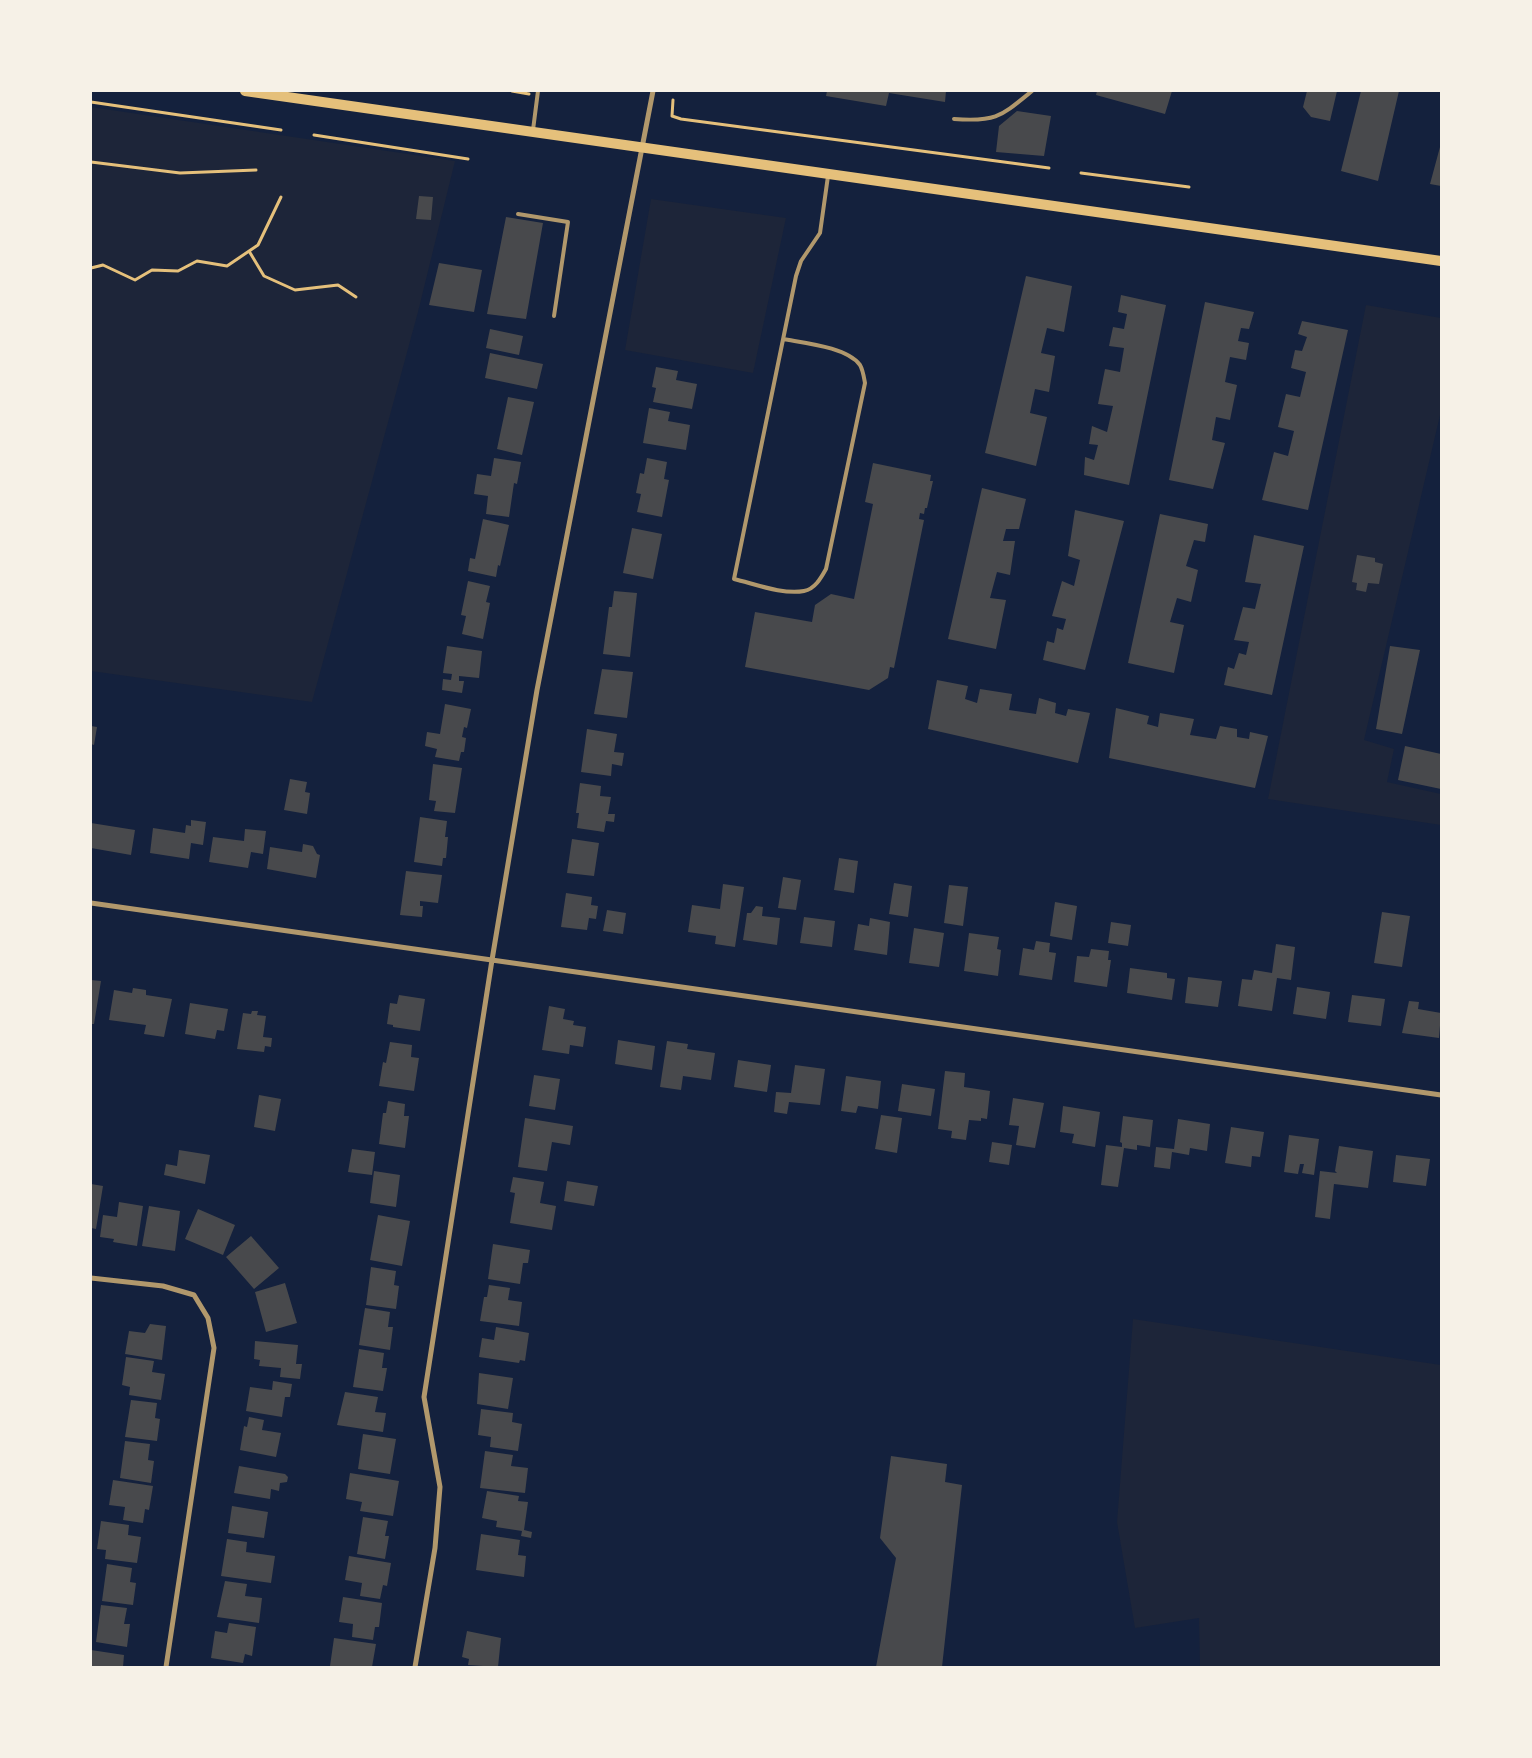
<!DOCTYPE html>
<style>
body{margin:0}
#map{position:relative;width:1532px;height:1758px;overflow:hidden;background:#14213d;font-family:"Open Sans",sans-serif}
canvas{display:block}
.frame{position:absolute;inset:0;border:92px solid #f6f1e7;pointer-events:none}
</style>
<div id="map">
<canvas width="1532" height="1758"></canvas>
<div class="frame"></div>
</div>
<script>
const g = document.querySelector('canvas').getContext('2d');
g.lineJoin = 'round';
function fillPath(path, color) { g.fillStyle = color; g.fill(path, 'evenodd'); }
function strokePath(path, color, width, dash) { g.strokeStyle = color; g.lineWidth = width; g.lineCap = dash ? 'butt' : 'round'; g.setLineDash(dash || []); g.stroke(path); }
fillPath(new Path2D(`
 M91,107l364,54 -37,151 -106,390 -221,-31z
 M651,199l135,19 -33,155 -128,-23z
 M1366,305l75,13v93l-77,329 30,9 -7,33 54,12v31l-173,-26z
 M1133,1319l308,46v302h-241l-1,-49 -64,10 -18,-106z`), '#1d2539');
fillPath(new Path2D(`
 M827,91h119l-1,11 -56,-9 -3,13 -60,-10z
 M1097,91h75l-7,23 -69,-19z
 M1307,91h30l-7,30 -19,-4 -8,-10z
 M1361,91h38l-21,90 -37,-10z
 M1017,111l34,5 -7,40 -48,-4 3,-26z
 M1440,147h1v39l-11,-2z
 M419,196l14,1 -2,23 -15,-1z
 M506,217l37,6 -17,96 -39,-5z
 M439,263l43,7 -8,42 -45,-7z
 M1026,276l46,10 -8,46 -17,-4 -6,25 14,3 -6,36 -14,-3 -5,24 17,4 -11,49 -51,-13z
 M1121,295l45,10 -37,180 -45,-10 1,-18 9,3 4,-15 -9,-1 3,-18 15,6 6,-26 -15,-2 7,-35 15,3 4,-24 -15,-2 4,-19 11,2 3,-15 -9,-2z
 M1205,302l49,10 -5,17 -8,-1 -3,13 11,2 -3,17 -16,-3 -5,25 12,3 -7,35 -14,-3 -4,23 13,3 -12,46 -44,-9z
 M1302,321l46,9 -40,180 -46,-10 12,-48 14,4 6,-25 -16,-4 8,-33 14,3 6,-25 -15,-4 4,-18 7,1 5,-14 -9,-3z
 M490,329l33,7 -4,19 -33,-7z
 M490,353l53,11 -6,25 -52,-11z
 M656,367l22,4 -2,9 21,4 -5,25 -39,-7 3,-14 -4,-1z
 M508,397l26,5 -12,53 -25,-6z
 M649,408l21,4 -2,9 22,4 -4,25 -43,-7z
 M494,458l27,4 -4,22 -3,-1 -5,34 -23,-3 2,-18 -14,-2 3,-20 14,2z
 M647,458l20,4 -3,17 5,1 -7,37 -25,-5 4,-18 -5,-1 4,-20 4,1z
 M873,463l58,12 -1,6h3l-6,27h-2l-1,6 -4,-1 -1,6 5,1 -30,148 -4,-1 -2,11 -19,12 -124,-23 10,-55 57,10 3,-17 16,-11 23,5 19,-95 -8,-2z
 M982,488l44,11 -7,30h-13l-3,12h12l-5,34 -13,-3 -7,26 16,2 -10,49 -48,-10z
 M1075,510l49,11 -39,149 -42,-10 4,-19 7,2 3,-15 6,2 3,-11 -14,-3 10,-35 12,5 6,-26 -12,-4z
 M1160,514l48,10 -3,18 -11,-2 -8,26 12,4 -7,32 -14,-4 -7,24 14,3 -10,48 -46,-10z
 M483,519l26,6 -9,41 -2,-1 -2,12 -28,-6 2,-13 5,1z
 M632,528l30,6 -9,45 -30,-6z
 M1254,535l50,11 -32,149 -48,-10 4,-18 6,2 5,-16 7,2 3,-13 -15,-2 9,-33 12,2 6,-25 -16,-2z
 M1357,555l18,3v4l8,2 -4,20 -11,-1 -2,9 -10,-2 1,-7 -5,-1z
 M468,581l22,5 -4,16 4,1 -7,36 -21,-5 4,-18 -5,-1z
 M614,591l23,2 -7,64 -27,-3 6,-47h3z
 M447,646l35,5 -3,27 -20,-2v5h5l-2,12 -20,-3 1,-11 8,1 1,-6 -9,-1z
 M1390,646l30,4 -18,84 -26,-5z
 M602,669l31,3 -6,46 -33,-4z
 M937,680l31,6 -3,13 12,4 3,-14 32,5 -3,16 27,4 3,-16 17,5 -1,10 11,3 2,-7 22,4 -12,50 -150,-34z
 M445,704l26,5 -4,19 -3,-1 -2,10 4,1 -2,14h-3l-2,9 -24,-4 2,-8 -12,-3 2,-14 13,2z
 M1116,708l33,8 -2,8 11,3 2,-14 34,6 -4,16 26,4 4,-13 17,3v8l12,2 1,-7 18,4 -13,52 -146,-30z
 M91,726l6,1 -3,18 -3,-1z
 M587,729l30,5 -3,18 10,1 -2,13 -10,-2 -1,12 -30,-4z
 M1405,746l36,8v35l-43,-9z
 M433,764l29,4 -7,45 -21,-2 2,-10 -7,-1z
 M290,779l17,3 -2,10 5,1 -3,21 -23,-4z
 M580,783l21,3 -1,10 11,1 -3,17h7l-1,8 -8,-1 -2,11 -27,-4 2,-15h-3z
 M420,817l27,4 -2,16h3l-2,21h-3l-1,8 -28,-4z
 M191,820l15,2 -3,23 -12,-2 -2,16 -39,-6 3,-25 32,5 1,-8 5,1z
 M91,823l44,7 -4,25 -40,-7z
 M245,829l21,2 -3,23 -12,-2 -3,16 -39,-6 4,-25 31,4z
 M572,839l27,4 -5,33 -27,-3z
 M303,844l10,2 4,8 3,1 -4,23 -49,-9 3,-22 32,5z
 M839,858l19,3 -4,32 -20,-3z
 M406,871l36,4 -4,28 -18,-2v5h3l-1,11 -22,-2z
 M783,877l18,3 -5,30 -18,-2z
 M894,883l18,3 -4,31 -19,-3z
 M723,884l21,3 -9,60 -20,-3 1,-8 -28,-4 4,-27 28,4z
 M949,885l19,2 -5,39 -19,-3z
 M566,893l26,4 -1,8 7,1 -2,13 -7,-1 -2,12 -26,-3z
 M1055,902l22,4 -5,34 -22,-4z
 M756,906l7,1 -1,9 18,2 -3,27 -34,-5 4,-27h4z
 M607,910l19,3 -3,21 -20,-3z
 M1382,912l28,4 -8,51 -28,-4z
 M804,917l31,4 -3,26 -32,-4z
 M870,918l20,4 -3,33 -33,-5 4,-26 11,2z
 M1111,922l20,3 -3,21 -20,-3z
 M914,928l30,5 -5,34 -30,-4z
 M969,933l30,4 -2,12 4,1 -3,26 -34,-5z
 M1036,941l14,2 -1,9 7,1 -4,27 -33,-5 4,-27 11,2z
 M1276,944l19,3 -4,33 -14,-2 -5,33 -34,-5 4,-27 10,1 2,-10 18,3z
 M1091,949l18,2 -1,9h3l-4,27 -33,-5 3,-26 12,1z
 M1130,968l37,5v5l8,1 -3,21 -45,-7z
 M1188,977l34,4 -4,26 -33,-4z
 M91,980l10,1 -7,43h-3z
 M1297,987l33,5 -4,27 -33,-5z
 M133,988l13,2v5l26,4 -8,38 -20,-3 2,-9 -37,-5 5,-30 18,3z
 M399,995l26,4 -5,32 -27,-4v-2l-6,-1 3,-21 7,1z
 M1352,995l33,4 -4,27 -33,-4z
 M1409,1001l10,1 -1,7 23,4 -2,25 -37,-5z
 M190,1003l38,6 -4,22 -7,-1 -2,9 -30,-5z
 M549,1006l16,3 -2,10 11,2 -1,4 13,2 -3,20 -13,-2 -1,9 -27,-4z
 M252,1011h6l-1,4 9,1 -3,21 9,1 -1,9 -6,-1 -1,6 -27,-3 6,-36 8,1z
 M618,1040l37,6 -3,24 -37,-6z
 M667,1041l21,3 -1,5 28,4 -4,27 -28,-4 -2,14 -21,-3z
 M390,1042l22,3 -1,12 8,1 -5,33 -35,-5 4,-24 3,1z
 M738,1060l33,5 -4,27 -33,-5z
 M795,1065l30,4 -5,36 -31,-3 -2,12 -13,-2 2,-20 15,1z
 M945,1071l20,2 -1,14 26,4 -3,28 -6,-1v3l-12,-1 -3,20 -15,-2 1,-7 -14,-2z
 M534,1075l26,4 -5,31 -26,-4z
 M846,1076l35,5 -3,28 -20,-3 -2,7 -15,-2z
 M902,1084l33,5 -4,27 -33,-5z
 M259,1095l22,4 -6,32 -21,-4z
 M1013,1098l31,5 -9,45 -19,-3 3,-19 -10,-1z
 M388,1101l17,3 -1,12h5l-4,32 -26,-4 4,-31h3z
 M1063,1106l37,6 -5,35 -23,-4 2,-9 -14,-2z
 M881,1115l21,3 -5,35 -22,-4z
 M1123,1116l30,4 -3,27 -13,-2v5l-13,-2 -6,39 -17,-2 5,-40 16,2v-4l-2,-1z
 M525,1118l48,8 -3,19 -18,-3 -5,29 -29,-4z
 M1178,1119l32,5 -3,27 -17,-3 -1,7 -17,-3 -2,17 -16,-2 2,-20 18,2z
 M1231,1127l33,5 -4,25 -8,-1 -1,11 -26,-4z
 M1289,1135l30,4 -5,36 -12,-2 2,-9h-4l-2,10 -14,-2z
 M992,1142l20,3 -3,20 -20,-3z
 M1339,1146l34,5 -5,37 -34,-4 -4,35 -15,-2 5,-46 17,2 -2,-2z
 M352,1149l23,3 -3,23 -24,-3z
 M179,1150l31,5 -5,29 -41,-9 2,-11 11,2z
 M1396,1155l34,4 -4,27 -33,-4z
 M374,1171l26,4 -4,32 -26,-4z
 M513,1177l31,5 -4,21 16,3 -4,24 -42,-7 5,-30 -5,-1z
 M567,1181l31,5 -4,20 -30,-5z
 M91,1184l12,2 -7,43 -5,-1z
 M119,1202l24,4 -6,40 -24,-4 1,-3 -14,-2 3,-22 14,2z
 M149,1206l31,5 -5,40 -33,-5z
 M198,1209l37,16 -12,30 -38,-16z
 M378,1215l32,6 -8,45 -32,-6z
 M251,1236l28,32 -25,21 -28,-32z
 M493,1244l37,6 -2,13h-5l-3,21 -32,-5z
 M371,1267l25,4 -2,14 5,1 -3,23 -30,-4z
 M285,1283l12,40 -31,9 -11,-40z
 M489,1285l21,3 -2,12 14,2 -3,24 -39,-5 4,-24h3z
 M365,1308l25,4 -2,15h5l-3,23 -31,-5z
 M150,1324l16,2 -4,34 -37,-6 4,-23 16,2z
 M496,1327l33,6 -4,28 -5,-1 -1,3 -40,-6 3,-19 12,2z
 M255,1341l43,4 -2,19h6l-2,15 -20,-2 1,-9 -22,-2 1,-6 -6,-1z
 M359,1349l25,4 -2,15h5l-4,23 -30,-4z
 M126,1357l28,4 -2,11 13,2 -4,26 -32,-5 1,-8 -8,-2z
 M479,1373l34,5 -5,31 -31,-5z
 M273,1381l19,3 -2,13h-5l-3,20 -36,-6 4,-24 22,3z
 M345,1392l33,5 -3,15 11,1 -3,19 -46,-7z
 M131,1400l26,3 -2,15 5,1 -3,22 -32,-4z
 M481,1409l32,4 -1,9 10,2 -4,27 -28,-4 1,-10 -13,-2z
 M249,1417l15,3 -2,10 19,3 -5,24 -36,-7 4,-24 3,1z
 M363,1434l33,5 -6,35 -32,-5z
 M125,1441l25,3 -2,16 6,1 -3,22 -31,-5z
 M485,1451l28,4 -2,11 17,2 -3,25 -45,-5z
 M891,1456l56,8 -2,18 17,3 -20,182h-66l20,-109 -16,-20z
 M239,1466l46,8 3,3 -1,5 -7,1 -1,8 -8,-2 -1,10 -36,-6z
 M350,1473l49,8 -6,35 -33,-5 2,-9 -16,-3z
 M113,1480l40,6 -4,24 -4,-1 -2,14 -20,-3 2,-13 -16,-2z
 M487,1491l32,5 -1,5 10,1 -4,28 8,2 -1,6 -10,-2 1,-5 -26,-4 1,-6 -15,-3z
 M232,1506l36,6 -4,26 -36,-5z
 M363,1517l25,4 -3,15h4l-4,23 -28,-5z
 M101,1521l28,4 -1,10 13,2 -4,26 -32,-4 1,-9 -9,-1z
 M481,1534l39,6 -2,15 8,1 -2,21 -48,-7z
 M227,1539l20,3 -1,10 29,4 -4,27 -50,-7z
 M349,1556l42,7 -4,23 -4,-1 -3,14 -20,-3 2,-13 -17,-3z
 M107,1564l25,4 -2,14 6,1 -3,22 -31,-4z
 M225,1581l22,3 -2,12 17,2 -3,25 -42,-6z
 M343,1597l39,6 -3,24h-4l-2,13 -21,-3 1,-13 -14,-2z
 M101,1605l26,3 -3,16h6l-3,23 -31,-5z
 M229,1623l27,4 -4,29 -7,-2 -2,9 -32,-5 4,-27 12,2z
 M467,1631l34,7 -3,29 -30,-2 1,-6 -7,-2z
 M334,1638l42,6 -4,23 -42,-1z
 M91,1650l33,5 -1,12h-32z`), '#48494c');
strokePath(new Path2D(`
 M512,91l17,3
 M673,100l-1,16 9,3 368,49
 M91,102l190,28
 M314,135l154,24
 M91,162l89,11 76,-3
 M1081,173l108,14
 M249,251l15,25 31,14 43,-5 18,12
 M91,268l12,-3 32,15 17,-10 26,1 19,-10 30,5 31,-21 23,-48`), '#e5c07b', 3);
strokePath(new Path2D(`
 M954,119c42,3 46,-2 78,-28
 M533,130l5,-39
 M518,214l50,8 -14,94
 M783,339c21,4 64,8 77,26 3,5 4,13 5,18l-39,186c-5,9 -11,20 -22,22 -21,4 -49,-7 -70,-12l62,-303 5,-15 19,-28 8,-57`), '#b1986c', 4);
strokePath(new Path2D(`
 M91,903l1350,192
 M91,1278l72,8 31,9 14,23 6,30 -48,319
 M415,1667l20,-119 5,-61 -16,-90 68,-437 45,-270 116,-599`), '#b1986c', 5);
strokePath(new Path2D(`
 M245,91l1196,170`), '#e5c07b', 10);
</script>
